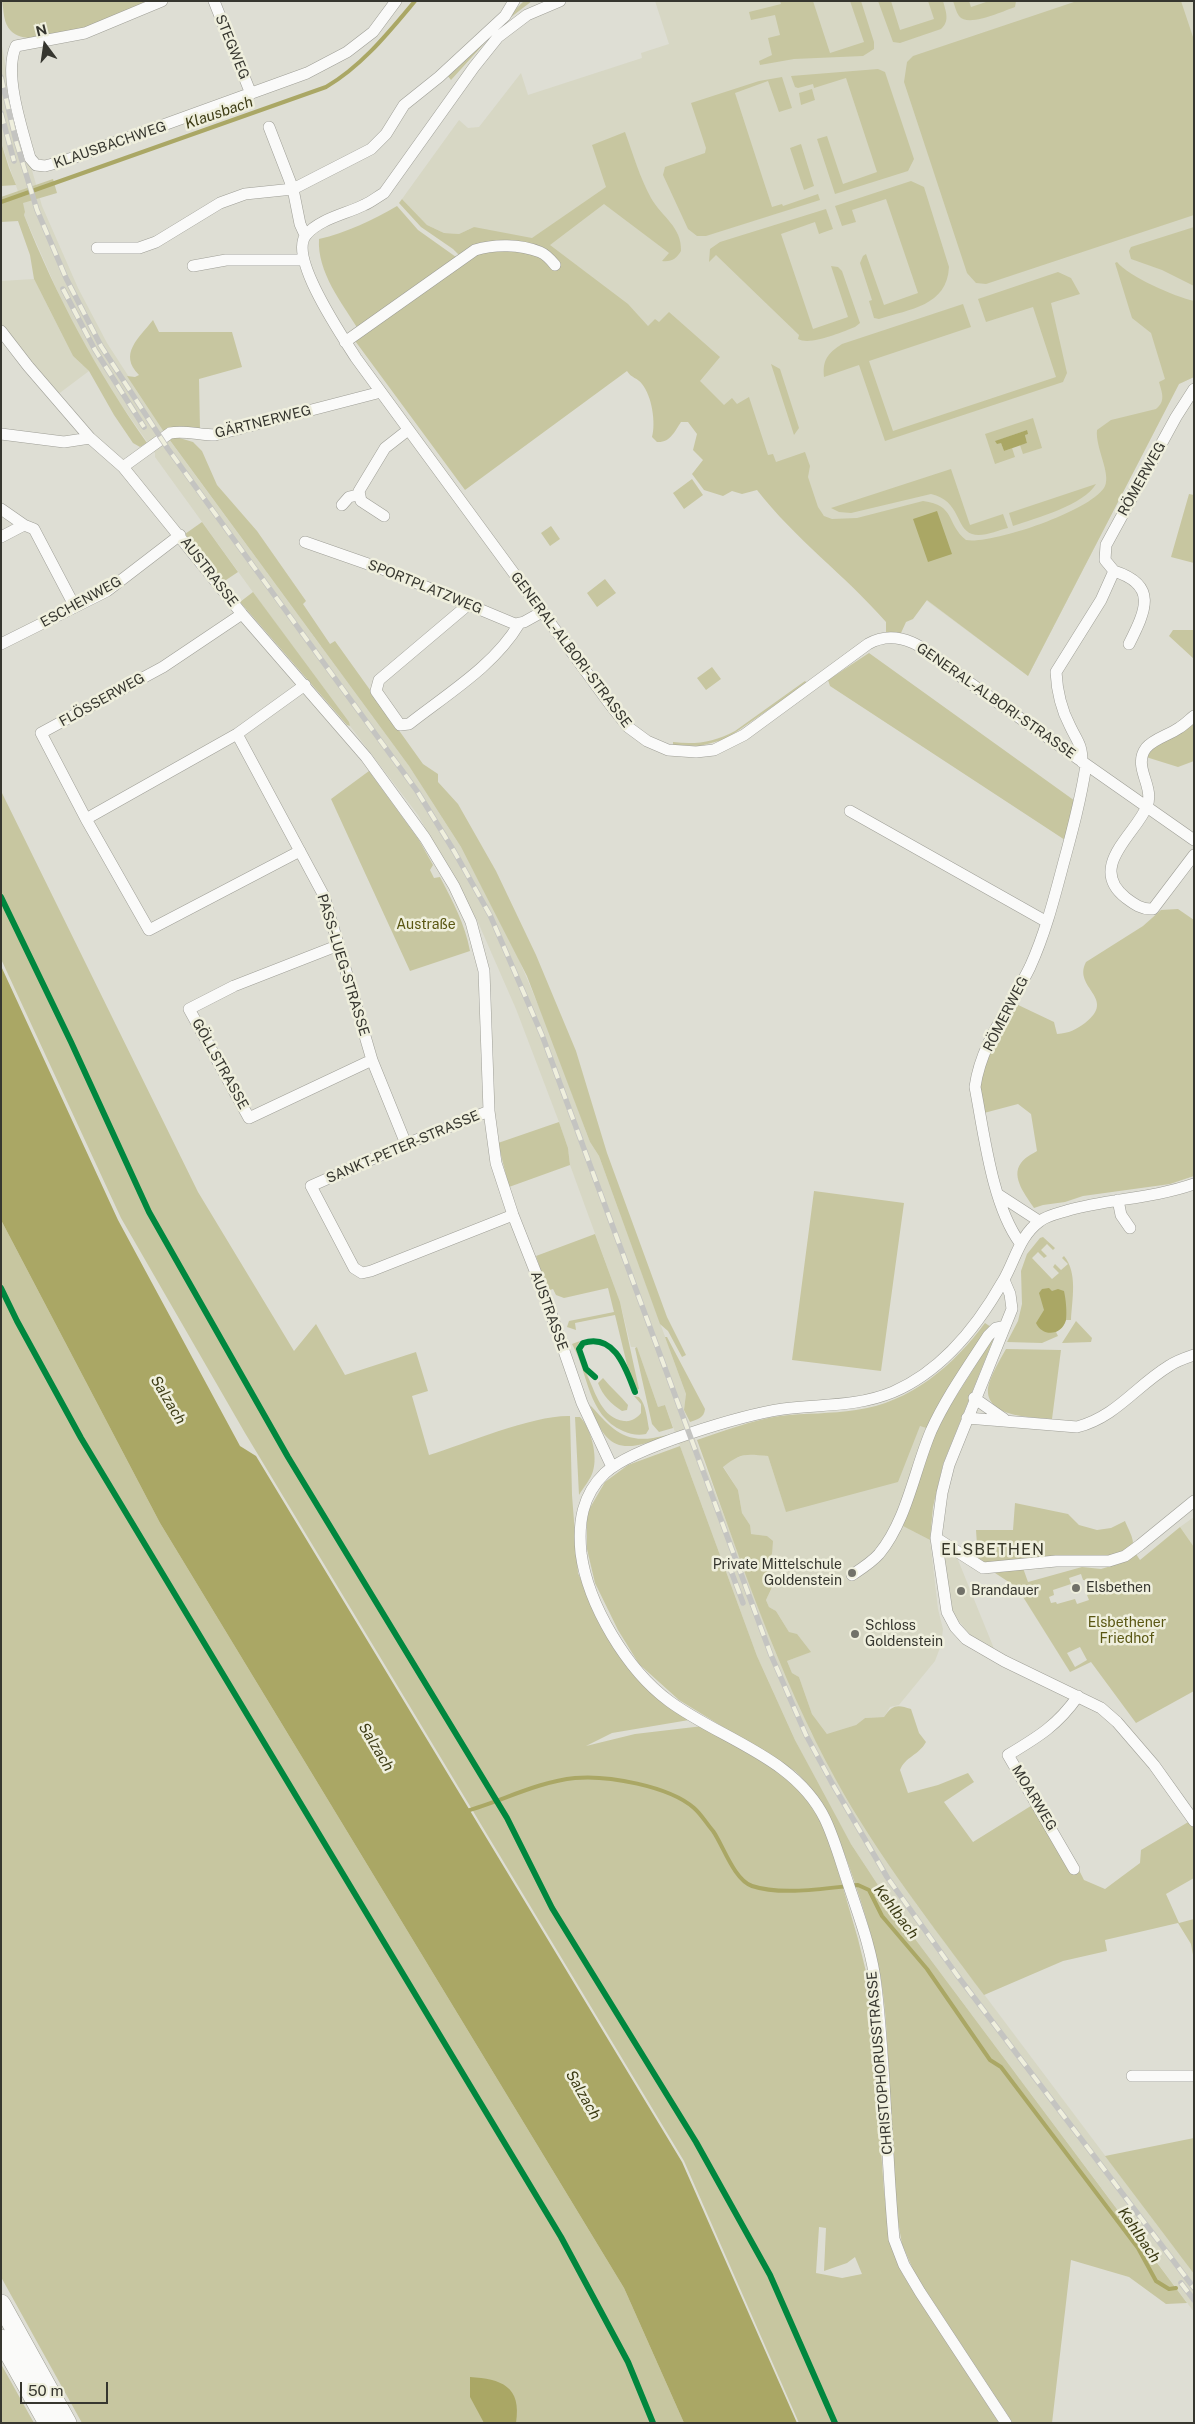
<!DOCTYPE html>
<meta charset="utf-8">
<style>
body{margin:0}
#map{position:relative;width:1195px;height:2424px;overflow:hidden;background:#deded4;font-family:"Public Sans",sans-serif}
canvas{display:block}
.frame{position:absolute;inset:0;border:2px solid #36362f;pointer-events:none}
.north{position:absolute;left:20px;top:20px;width:50px;height:50px;-webkit-text-stroke:4px #efefdd;paint-order:stroke;rotate:346deg;font-size:14px;font-weight:700;line-height:20px;text-align:center;color:#36362f}
.north::after{content:'';display:block;margin:auto;width:18px;height:22px;background:#36362f;clip-path:polygon(50% 0,100% 100%,50% 72%,0 100%)}
.scale{position:absolute;left:20px;top:2382px;width:88px;height:22px;box-sizing:border-box;border:2px solid #36362f;border-top:0;padding-left:6px;font-size:15px;line-height:18px;white-space:nowrap;color:#36362f;-webkit-text-stroke:4px #efefdd;paint-order:stroke}
</style>
<div id="map">
<canvas width="1195" height="2424"></canvas>
<div class="frame"></div>
<div class="north">N</div>
<div class="scale">50 m</div>
</div>
<script>
const g = document.querySelector('canvas').getContext('2d');
g.lineJoin = 'round';
function fillPath(path, color) { g.fillStyle = color; g.fill(path, 'evenodd'); }
function strokePath(path, color, width, dash) { g.strokeStyle = color; g.lineWidth = width; g.lineCap = dash ? 'butt' : 'round'; g.setLineDash(dash || []); g.stroke(path); }
function label(font, color, halo, rows, align = 'center') {
  g.font = font + ' "Public Sans",sans-serif'; g.lineWidth = 5; g.setLineDash([]); g.textBaseline = 'middle'; g.strokeStyle = halo; g.fillStyle = color; for (const [text, x, y, turn = 0] of rows) {
    g.save(); g.translate(x, y); g.rotate((+turn || 0) * Math.PI / 180); g.textAlign = isNaN(turn) ? turn : align; if (halo) g.strokeText(text, 0, 0); g.fillText(text, 0, 0); g.restore();
  }
}
fillPath(new Path2D(`
 M655,1h539v376l-15,7 -151,292 -105,-78 -449,-371 -15,7 -15,-1 -17,-8 -25,-26 57,-79 9,8 11,-1 42,-54 7,22 114,-37 -1,-5 28,-9z
 M1,41l10,54 31,111 36,82 29,55 64,99 238,324 52,81 56,108 33,78 40,109 9,14 87,238 -2,16 92,243 35,79 26,49 80,124 277,369v38l-293,-392 -50,-76 -31,-55 -25,-49 -38,-84 -92,-251 -7,2 -21,-60h-6l-11,-45 -50,-137 -2,-17 -9,-26 -43,-113 -39,-89 -59,-105 -68,-89 -195,-269v-4l-45,-64 -40,-69 -46,-105 1,-3 -24,-70z
 M34,279l39,77 16,15 -32,24 -56,-66v-48z
 M920,1426l14,5 -30,95 26,14 8,69 5,20 -2,16 -6,16 -36,44 -9,2 -6,10 -19,1 -9,7 -28,10 -16,-21 -13,-37 -7,-4 -5,-12 23,-9 -21,-20 -13,-21 -7,-4 -3,-7 8,-17 -8,-21 6,-8 -5,-18 -17,-2v-9l-8,-12 -4,-23 -15,-24 10,-7 18,-6 17,3 18,55z
 M1194,1517v30l-14,-20z
 M942,1551l14,4 39,96 -25,-16 -15,-19 -7,-15z`), '#d7d7c4');
fillPath(new Path2D(`
 M2,1h148c-27,12 -116,54 -139,30 -8,-8 -7,-20 -9,-30z
 M524,1h8l-30,23 -51,56 -4,-5z
 M780,1h33l17,52 34,-11 -14,-41h11l13,41v7l-11,7 -69,3 -34,6 -1,-4 13,-6 -4,-17 12,-3 -5,-20 -24,5 -2,-8 32,-8z
 M878,1h13l9,29 34,-11 -6,-18h15c3,11 7,20 -2,28l-41,14 -7,-1z
 M953,1h16l2,6 18,-6h27l-1,6c-12,4 -47,21 -56,9 -3,-4 -4,-10 -6,-15z
 M1077,1h104l13,39v175l-208,69 -10,-1 -9,-10 -63,-191 3,-20 6,-6z
 M878,69l7,3 29,87 -6,12 -73,23 -18,-55 10,-3 16,48 34,-12 -31,-94 -32,10 -1,-4 -15,4 -3,-1 -4,-11z
 M782,77l10,31 -13,4 -11,-31 -33,12 37,114 10,-3 1,2 35,-12 2,6 -114,36h-9l-9,-7 -25,-54 2,-8 40,-14 1,-5 -15,-45 68,-22z
 M812,89l3,11 -14,5 -2,-12z
 M625,132c8,22 15,46 26,66 11,19 31,29 30,53 -5,8 -9,11 -19,10l7,-8 -65,-49 -54,41 78,59 20,22 7,-7 4,3 10,-10 51,45 -20,24 24,24 8,-7 5,6 12,-7 19,58 5,-1 3,8 29,-10 5,14 -2,11 10,30 6,9 8,3 25,-1 66,-17c33,4 23,23 43,39 25,5 128,-30 139,-54 6,-13 -10,-39 -8,-56l14,-10 45,-11c10,-8 6,-16 3,-27l6,-3 -14,-46 -19,-15 -17,-55 2,-1c11,14 58,35 77,39v76l-15,7 -151,292 -101,-76 -14,19 -7,3 -5,11 -15,-1v-10c-40,-46 -91,-83 -129,-132l-15,4 -10,-3 -9,5 -19,-6 -12,-16 11,-14 -10,-10 4,-16 -9,-12h-7c-6,9 -11,21 -24,20l-5,-5c4,-14 0,-41 -10,-53 -4,-6 -11,-6 -15,-13l-162,119 -115,-156 8,-5c-16,-26 -41,-57 -39,-90 27,-6 54,-19 78,-33l21,24 38,27 3,-2 -6,-6 -32,-22 -22,-24 3,-4 25,26 17,8 15,1 15,-7 58,11 74,-51 -14,-42z
 M1,142l8,26 7,17 -15,1z
 M801,144l13,42 -10,4 -14,-42z
 M53,179l4,14 -34,10 2,9 -1,3c33,83 72,155 123,228l-7,4 -7,-4 -19,-28 -25,-44 -16,-15 -39,-77 -4,-24 -12,-34 -17,1v-25z
 M911,181l13,6 25,80c-2,39 -39,42 -70,52l-5,-1 -5,-17 3,-1 -12,-37 3,-7 3,-2 18,51 34,-12 -32,-94 -34,11 4,12 -14,4 -7,-20z
 M826,209l7,20 -14,5 -4,-12 -34,12 32,95 35,-12 -17,-51 7,1 4,4 18,52 -5,4c-13,5 -45,19 -57,12l1,-4 -83,-80 -7,7 1,-13 10,-7z
 M1194,227v59l-32,-16 -31,-11 -2,-8 2,-4z
 M1058,272l13,6 9,16 -29,9 16,70 -4,9 -178,59 -26,-76 -35,12c-2,-17 4,-24 18,-33l121,-40 8,23 -102,34 24,70 163,-54 -23,-70 -47,15 -8,-23z
 M153,320l6,12h73l10,35 -43,12 1,51c-12,-4 -24,-5 -36,2l-37,-56 8,1 4,-2c-21,-21 0,-37 14,-55z
 M771,364l9,5 19,59 -5,7z
 M1033,418l9,30 -19,6 -3,-9 7,-2 -2,-8 2,-5 -31,11 5,2 3,8 8,-3 3,9 -20,7 -10,-30z
 M176,437l17,5 9,9 15,34 40,46 49,70 -3,3 27,40 5,-3 88,123 15,10v8l20,22 38,67 40,84 40,96 31,102 60,164 19,38 -4,2 -14,-26 -8,-7 -61,-168 -9,-14 -63,-166 -66,-129 -52,-81 -240,-327z
 M951,469l19,56 33,-11 5,14c-10,2 -26,10 -36,6 -17,-6 -11,-33 -41,-40l-80,19 -12,-1 -8,-4z
 M692,479l11,16 -19,14 -11,-16z
 M1096,484c-12,21 -60,34 -83,42l-4,-13z
 M1189,494l5,1v68l-23,-6z
 M202,522l36,50 -15,10 -38,-48z
 M551,526l9,13 -10,7 -9,-13z
 M605,579l11,14 -19,14 -10,-14z
 M253,592l96,130 1,4 -3,-1 -107,-123z
 M1173,630h21v29l-25,-23z
 M869,653l206,148 -10,39 -235,-154 -2,-6z
 M712,667l9,12 -15,11 -9,-12z
 M805,681l2,2 -81,56 -26,7 -27,-1v-3c23,3 41,0 62,-11z
 M1194,722v39l-16,6 -32,-10 5,-10z
 M369,771l50,69 14,25 -3,5 4,8 6,-1c13,25 25,47 30,74l-60,20 -79,-172z
 M1,791l197,401 96,159 22,-27 29,51 71,-23 12,39 -16,5 17,59c39,-12 104,-40 141,-39l2,79 6,78 22,49 29,47 31,32 29,19 -77,13 -26,13 49,-12 68,-8 77,47 18,14 21,29 9,20 30,103 11,45 15,207 6,51 12,31 9,15 88,135h-200l-115,-262 -439,-728 -124,-215 -120,-259zM819,2227l7,1 -2,43 23,-8 8,-6 7,17 -20,4 -26,-5z
 M1178,909l16,11v256l-24,8 -87,12 -18,6 -22,3 -9,3c-7,-11 -24,-31 -13,-45 3,-5 11,-9 16,-12l-6,-37 -13,-10 -34,9 -4,-31 6,-20 28,-59 40,19 3,12c13,-1 18,-4 28,-11 33,-25 -13,-35 1,-61l57,-36 18,-16z
 M559,1122l9,26 2,17 -61,22 -11,-44z
 M814,1191l90,12 -23,168 -89,-11z
 M1,1220l159,303 464,765 60,135h-602l-81,-146z
 M595,1234l25,68 19,87 -2,1 -7,-13 -15,-62 -40,8 1,7 -9,-3 2,-6 45,-9 -6,-24 -44,10 -8,-3 -3,-6 -6,2 -9,-20 1,-6 -3,-9z
 M1043,1237l12,11 -2,2 -6,-6 -6,6 6,6 -3,2 -6,-6 -6,6 20,21 7,-6 -6,-6 2,-3 6,6 7,-6 -6,-6 2,-2c14,17 8,43 7,64h-5l-4,7 -6,5 2,4 -16,7 -35,-1 11,-21 4,-17 -1,-33 6,-17 13,-16z
 M1076,1321l16,17 -1,4 -29,1z
 M985,1323l6,4 -62,102 -9,-3 -22,56 -112,30 -18,-56c-21,-2 -27,-4 -45,11l15,23 4,23 8,12 1,9 16,2 6,5 -1,13 -6,8 8,21 -8,17 3,7 7,4 13,21 8,2 14,18 -24,9 5,12 7,4 13,37 15,20 29,-9 9,-7 19,-1c8,-12 13,-13 27,-8l8,24 7,9c-7,13 -21,15 -26,28l8,23 30,-8 30,-12 6,9 -30,20 29,40 61,-38 44,64 6,12 21,9 35,-26 1,-13 49,-29 4,6v51l-28,16 13,29 15,-4v41l-3,-16 -13,-21 -73,17 2,11 -44,10 -79,34c-52,-70 -106,-139 -148,-215 -59,-107 -97,-225 -139,-340 27,-9 55,-20 83,-24 26,-3 51,-2 76,-6 54,-7 98,-45 129,-87z
 M995,1335l-52,129 -10,43 -3,33 -27,-14 31,-95z
 M665,1337h2l38,72c-1,9 -7,10 -15,13l-6,-12 2,-16z
 M580,1341l-4,7c3,11 8,19 12,29 8,17 14,41 36,44 7,1 13,-3 17,-8v-9l-7,-8 5,1c7,7 8,22 10,32l-3,5c-8,2 -16,0 -23,-3 -36,-16 -34,-57 -51,-87z
 M637,1347l21,60 7,-2 8,23 -14,4 -7,-8 -17,-76z
 M1006,1349l55,1 -9,69c-19,-2 -67,-1 -64,-31 2,-12 12,-28 18,-39z
 M603,1378c8,10 17,17 25,27l-1,5 -5,1c-11,-7 -19,-15 -24,-28z
 M590,1405c19,20 31,38 63,33 7,-1 13,-3 19,-4 -45,17 -64,23 -82,-29z
 M575,1417h5c11,11 18,39 13,54 -2,8 -10,17 -14,24z
 M680,1446l77,210 38,84 56,104 50,76 286,383 -21,1 -37,-27 -58,-17 -19,163h-39l-98,-149 -13,-30 -5,-28c-3,-48 -6,-96 -8,-144 -2,-32 -3,-66 -9,-98 -7,-36 -18,-71 -30,-105 -13,-37 -26,-71 -55,-98l-116,-71 -40,-36 -21,-34 -23,-47 -8,-34v-36l18,-31 23,-17z
 M1015,1503l53,11 11,11 18,5 14,-2 14,-7c2,6 11,20 7,26 -11,16 -115,16 -137,17l-13,-2 -4,-3 -2,-29h37z
 M1180,1527l14,20v144l-58,32 -45,-61 -21,10 -50,-80 1,-2 -26,-17 28,-5 5,14 54,-15 19,2 20,-6 15,-9 4,6zM1081,1574l2,6 7,1 3,5 -1,6 -5,3 2,5 -12,4 -2,-5 -18,5 -1,-2 -5,1 -2,-6 5,-2 -1,-5 18,-6 -2,-6zM1080,1647l7,13 -12,7 -8,-14z
 M1194,2138v136l-89,-118z
 M1,2364l33,59h-33z`), '#c7c6a0');
fillPath(new Path2D(`
 M1027,430l1,4 -3,1 2,8 -23,8 -3,-8 -4,1 -2,-3z
 M937,511l15,43 -24,8 -15,-43z
 M1,966l117,254 122,226 16,10 426,706 115,261h-113l-60,-135 -464,-765 -159,-303z
 M1049,1288l3,3 6,-2 6,2c2,9 3,21 2,29 -4,16 -24,17 -30,3l8,-13 -5,-17 3,-4z
 M470,2377c31,2 52,9 46,46h-32l-14,-26z`), '#aaa765');
strokePath(new Path2D(`
 M1,202l325,-115c36,-21 63,-55 89,-86
 M466,1811c36,-10 71,-29 109,-33 32,-3 94,8 119,30 7,6 13,16 19,23 10,14 21,49 39,55 30,10 75,2 106,-1l11,5 13,26 45,53 63,91 11,7 137,181 18,33 13,8 7,-1`), '#aaa765', 4);
const street = new Path2D(`
 M162,1l-77,32 -69,13c-13,27 6,83 14,112l6,7 9,1 19,-5 243,-88 40,-21 26,-20 23,-31
 M214,1l37,93
 M560,1l-33,14 -29,22 -24,30 -90,126c-7,4 -13,9 -20,12 -18,9 -45,14 -58,30 -18,22 36,101 50,123l253,345 19,24 19,14 21,9 28,2 18,-2 30,-15 124,-91c35,-20 66,12 92,32l234,164
 M269,127l24,62 7,35 5,11
 M97,248h42l17,-6 64,-39 25,-9 48,-5 78,-40 15,-15 18,-29 35,-28 66,-61 9,-15
 M193,266l33,-6h77
 M1,331l27,35 62,72 33,29 119,147 124,143 59,81 29,48 17,36 13,49 5,140 7,52 17,52 32,81 37,107 30,64
 M345,342l130,-92c19,-6 45,-6 65,2 5,2 11,8 15,13
 M1,434l63,8 26,-4
 M123,467l47,-34c14,-3 30,2 45,2l166,-43
 M342,505l7,-8 9,-2
 M1,509l23,16 10,4 41,78
 M384,516l-23,-15 -2,-10 26,-43 23,-18
 M1,537l23,-12
 M305,542l83,29 127,53 9,-2 18,-10
 M1114,571c44,14 32,39 15,73
 M469,604l-90,76 -3,11 24,34 9,-1c38,-30 85,-58 110,-100
 M242,614l-79,53 -122,66 45,86 63,111 151,-79
 M1,644l106,-53 73,-56
 M1194,716c-5,4 -10,9 -15,12 -10,7 -26,11 -33,20 -14,19 9,38 1,58 -10,27 -61,61 -21,92 8,6 16,12 27,11l41,-54
 M237,734l87,162 48,164 34,84
 M1082,762c0,-18 -5,-21 -12,-36 -9,-17 -13,-35 -14,-54l45,-72 13,-29 -9,-11 1,-15 70,-128 18,-28
 M850,811l197,111
 M86,819l151,-85 68,-49
 M339,945l-105,41 -45,23 60,109 123,-58
 M489,1111l-83,33 -95,42 43,82 8,5 9,-2 142,-56
 M999,1195l40,26
 M1118,1200l3,15 9,13
 M1020,1243c-28,-38 -36,-110 -45,-156 6,-44 36,-81 55,-120 15,-33 24,-68 33,-102 9,-33 18,-66 23,-100
 M1004,1280l6,14 2,15 -63,156 -7,28 -6,45 11,74 8,15 11,12 38,22 97,47 16,14 37,43 40,56
 M974,1398l30,21
 M967,1418l110,9c39,-10 59,-41 92,-61 7,-5 16,-8 25,-11
 M936,1538l47,30 73,-7h53l16,-5 15,-11 54,-44
 M852,1575c9,-6 20,-13 27,-21 28,-34 35,-83 52,-123 15,-33 37,-64 57,-95l8,-8 9,-2
 M1074,1869l-66,-114c30,-18 50,-30 70,-59
 M1132,2076h62
 M1006,2423l-86,-131 -16,-27 -10,-26c-8,-84 -8,-169 -18,-253 -4,-35 -16,-67 -27,-100 -8,-23 -14,-46 -24,-67 -30,-62 -105,-80 -156,-118 -42,-31 -81,-96 -88,-148 -3,-30 1,-58 24,-80 28,-26 138,-58 178,-64 37,-5 74,-2 110,-17 49,-21 84,-65 110,-111 12,-20 16,-45 37,-60 8,-6 20,-8 29,-11 41,-11 85,-12 125,-26`);
const primary = new Path2D(`
 M1,2304l66,119
 M1,2339l47,84`);
strokePath(street, '#9e9e96', 12);
strokePath(primary, '#9e9e96', 20);
strokePath(street, '#fafaf9', 11);
strokePath(primary, '#fafaf9', 19);
const rail = new Path2D(`
 M1,77l15,64 21,69 29,68 35,68 67,103 249,342 37,60 36,64 52,120 229,620 35,80 26,48 55,94 70,98 237,313
 M1,113l13,48
 M63,289l32,61 49,77
 M728,1563l15,40
 M1181,2283l13,17`);
strokePath(rail, '#c4c4c1', 5.5);
strokePath(rail, '#efefdd', 4, [11]);
strokePath(new Path2D(`
 M1,897l70,145 78,170 139,245 219,361 45,90 144,234 74,133 65,148
 M1,1288l16,33 64,117 480,799 67,125 25,61
 M595,1377l-9,-8 -7,-20 4,-6c32,-10 43,26 52,49`), '#00873e', 6);
for (const [x, y, r, color] of [
 [852,1573,5,"#717169"],
 [1076,1588,5,"#717169"],
 [961,1591,5,"#717169"],
 [855,1634,5,"#717169"]
]) { const dot = new Path2D(); dot.arc(x, y, r, 0, 2 * Math.PI); g.fillStyle = color; g.fill(dot); strokePath(dot, '#efefdd', 2); }
label('14px', '#36362f', '#efefdd', [
 ["STEGWEG",232,47,68],
 ["KLAUSBACHWEG",110,145,-19],
 ["GÄRTNERWEG",263,422,-14],
 ["RÖMERWEG",1142,479,-61],
 ["AUSTRASSE",209,572,52],
 ["SPORTPLATZWEG",425,587,22],
 ["ESCHENWEG",81,602,-29],
 ["GENERAL-ALBORI-STRASSE",571,650,53],
 ["FLÖSSERWEG",102,700,-29],
 ["GENERAL-ALBORI-STRASSE",996,701,35],
 ["PASS-LUEG-STRASSE",343,965,73],
 ["RÖMERWEG",1006,1014,-63],
 ["GÖLLSTRASSE",220,1064,61],
 ["SANKT-PETER-STRASSE",403,1147,-23],
 ["AUSTRASSE",549,1311,70],
 ["MOARWEG",1034,1798,59],
 ["CHRISTOPHORUSSTRASSE",880,2063,-95]
]);
label('14px', '#595612', '#efefdd', [
 ["Austraße",426,925],
 ["Elsbethener",1127,1623],
 ["Friedhof",1127,1639]
]);
label('14px', '#36362f', '#efefdd', [
 ["Private Mittelschule",842,1565,"right"],
 ["Goldenstein",842,1581,"right"],
 ["Elsbethen",1086,1588],
 ["Brandauer",971,1591],
 ["Schloss",865,1626],
 ["Goldenstein",865,1642]
], 'left');
label('italic 15px', '#3d3c15', '#efefdd', [
 ["Klausbach",219,113,-19],
 ["Salzach",168,1400,59],
 ["Salzach",376,1747,59],
 ["Kehlbach",896,1912,53],
 ["Salzach",583,2095,60],
 ["Kehlbach",1139,2235,56]
]);
g.letterSpacing = '1px';
label('16px', '#363627', '#efefdd', [
 ["ELSBETHEN",993,1550]
]);
g.letterSpacing = '0px';
</script>
